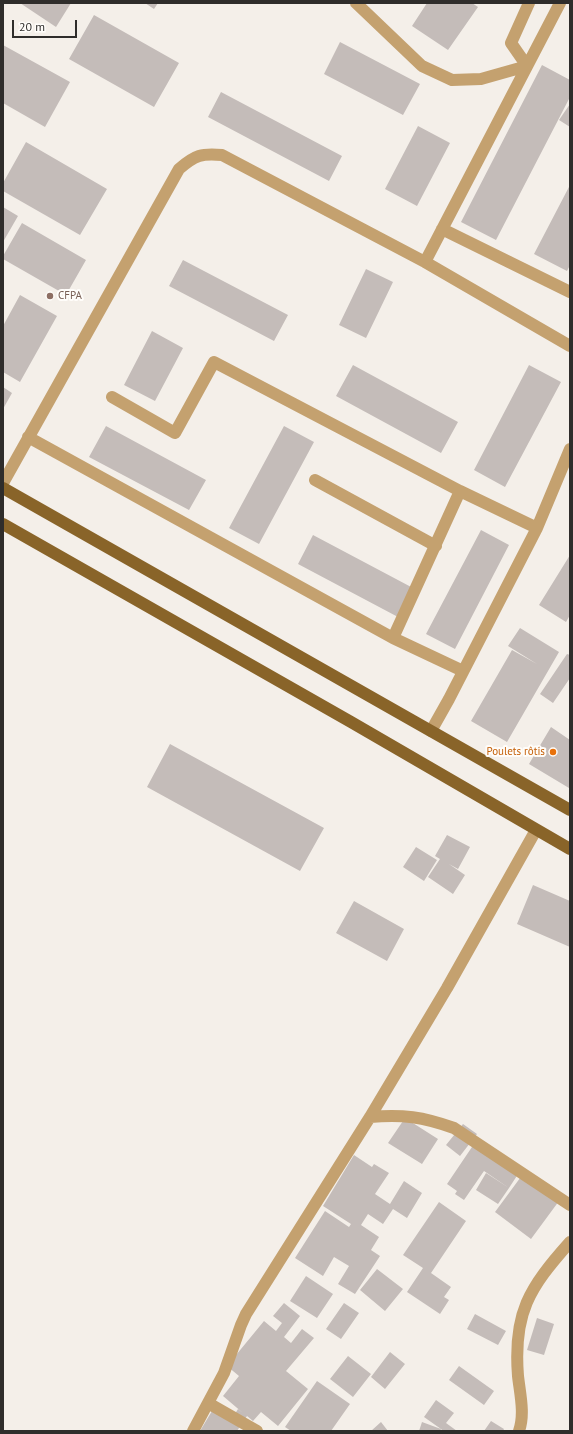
<!DOCTYPE html>
<meta charset="utf-8">
<style>
body{margin:0}
#map{position:relative;width:573px;height:1434px;overflow:hidden;background:#f4efe9;font-family:"PT Sans",sans-serif}
canvas{display:block}
.frame{position:absolute;inset:0;border:4px solid #2f2d2b;pointer-events:none}
.scale{position:absolute;left:12px;top:20px;width:65px;height:18px;box-sizing:border-box;border:2px solid #2f2d2b;border-top:0;padding-left:5px;font-size:12px;line-height:14px;white-space:nowrap;color:#2f2d2b;-webkit-text-stroke:3px #fffdfa;paint-order:stroke}
</style>
<div id="map">
<canvas width="573" height="1434"></canvas>
<div class="frame"></div>
<div class="scale">20 m</div>
</div>
<script>
const g = document.querySelector('canvas').getContext('2d');
g.lineJoin = 'round';
function fillPath(path, color) { g.fillStyle = color; g.fill(path, 'evenodd'); }
function strokePath(path, color, width, dash) { g.strokeStyle = color; g.lineWidth = width; g.lineCap = dash ? 'butt' : 'round'; g.setLineDash(dash || []); g.stroke(path); }
function label(font, color, halo, rows, align = 'center') {
  g.font = font + ' "PT Sans",sans-serif'; g.lineWidth = 4; g.setLineDash([]); g.textBaseline = 'middle'; g.strokeStyle = halo; g.fillStyle = color; for (const [text, x, y, turn = 0] of rows) {
    g.save(); g.translate(x, y); g.rotate((+turn || 0) * Math.PI / 180); g.textAlign = isNaN(turn) ? turn : align; if (halo) g.strokeText(text, 0, 0); g.fillText(text, 0, 0); g.restore();
  }
}
fillPath(new Path2D(`
 M20,3h51l-15,24z
 M145,3h13l-4,6z
 M427,3h45l6,4 -30,43 -36,-24z
 M94,15l85,48 -25,44 -85,-48z
 M340,42l80,42 -17,31 -79,-41z
 M3,45l67,37 -25,45 -42,-24z
 M542,65l28,15v17l-74,143 -35,-18z
 M221,92l121,64 -13,25 -121,-64z
 M570,104v23l-11,-7z
 M418,126l32,17 -33,63 -32,-17z
 M26,142l81,47 -27,46 -77,-44v-8z
 M570,185v80l-3,6 -33,-17z
 M3,207l15,9 -15,26z
 M22,223l64,37 -20,35 -63,-36v-3z
 M183,260l105,55 -14,26 -105,-55z
 M366,269l27,13 -27,56 -27,-13z
 M20,295l37,21 -37,66 -17,-10v-46z
 M152,331l31,17 -28,53 -31,-16z
 M353,365l105,57 -17,31 -105,-57z
 M529,365l32,17 -56,105 -31,-17z
 M3,387l9,6 -9,16z
 M106,426l100,54 -17,30 -100,-53z
 M284,426l30,16 -55,102 -30,-16z
 M481,530l28,15 -54,104 -29,-15z
 M313,535l100,53 -15,29 -100,-53z
 M570,555v60l-4,7 -27,-17z
 M520,628l39,24 -52,90 -36,-21 41,-71 25,14 -29,-18z
 M567,654l3,1v23l-17,25 -13,-9z
 M551,727l19,13v45l-1,3 -40,-24z
 M170,744l154,84 -24,43 -153,-84z
 M447,835l23,12 -12,22 -9,-5 16,11 -12,19 -25,-17 12,-18 -5,-3z
 M416,847l21,13 -13,21 -21,-14z
 M533,885l37,16v46l-53,-23z
 M354,901l50,28 -17,32 -51,-28z
 M405,1118l33,21 -16,25 -34,-21z
 M463,1124l14,10 -17,22 -14,-11z
 M474,1144l48,24 -13,20 -25,-17 -20,29 -9,-6 2,-3 -10,-7z
 M354,1155l18,12 2,-3 15,9 -14,21 15,10 14,-23 18,12 -15,25 -14,-9 -10,15 -15,-10 -7,11 18,12 -8,13 9,6 -25,38 -17,-10 11,-18 -15,-9 -11,19 -28,-18 30,-47 24,16 2,-3 -28,-18z
 M486,1173l23,15 -11,16 -22,-14z
 M523,1174l36,27 -28,38 -36,-27z
 M439,1202l27,19 -35,52 20,14 -7,10 5,3 -9,14 -33,-22 16,-24 -20,-13z
 M377,1269l26,20 -18,22 -25,-21z
 M306,1276l27,18 -16,24 -27,-17z
 M284,1303l16,13 -16,21 7,6 11,-14 12,9 -28,33 22,18 -30,37 -17,-14 -8,9 -6,-5 -10,15h-37l15,-25 18,11 5,-8 5,4 -20,-17 16,-20 -12,-10 37,-45 12,10 6,-8 -9,-7z
 M344,1303l15,10 -18,26 -15,-10z
 M475,1314l31,17 -8,14 -31,-16z
 M537,1318l17,6 -10,31 -17,-5z
 M390,1352l15,12 -20,25 -14,-12z
 M348,1356l23,18 -18,23 -23,-18z
 M459,1366l35,25 -10,14 -35,-25z
 M317,1381l33,23 -19,27h-40l-6,-4z
 M436,1400l18,13 -8,10 11,8h-14l-2,-2 -1,2h-21l3,-9 19,7 -17,-12z
 M491,1421l13,8 -1,2h-19z
 M381,1422l7,9h-17z`), '#c4bcb9');
strokePath(new Path2D(`
 M356,3l66,63 30,14 29,-1 46,-13 -16,-23 18,-40
 M442,229l128,63
 M425,262l135,-259
 M112,397l63,36 39,-71 246,129 77,37
 M28,437l365,201 70,33
 M315,480l121,66
 M3,483l176,-314c16,-14 23,-16 43,-14l203,107 145,84
 M393,638l67,-147
 M431,731l18,-32 88,-171 33,-79
 M370,1117c33,-3 53,0 84,11l116,77
 M208,1403l49,28
 M193,1431l31,-58 17,-48 5,-11 124,-197 77,-129 89,-158
 M519,1431c6,-17 1,-37 -1,-55 -5,-63 11,-88 52,-134`), '#c4a16f', 12);
strokePath(new Path2D(`
 M3,488l567,322
 M3,524l348,198 219,127`), '#896429', 12);
for (const [x, y, r, color] of [
 [50,296,4,"#8d6e63"],
 [553,752,4,"#e8710a"]
]) { const dot = new Path2D(); dot.arc(x, y, r, 0, 2 * Math.PI); g.fillStyle = color; g.fill(dot); strokePath(dot, '#fffdfa', 1.5); }
label('11px', '#785e54', '#fffdfa', [
 ["CFPA",58,296]
], 'left');
label('11px', '#c56008', '#fffdfa', [
 ["Poulets rôtis",545,752]
], 'right');
</script>
